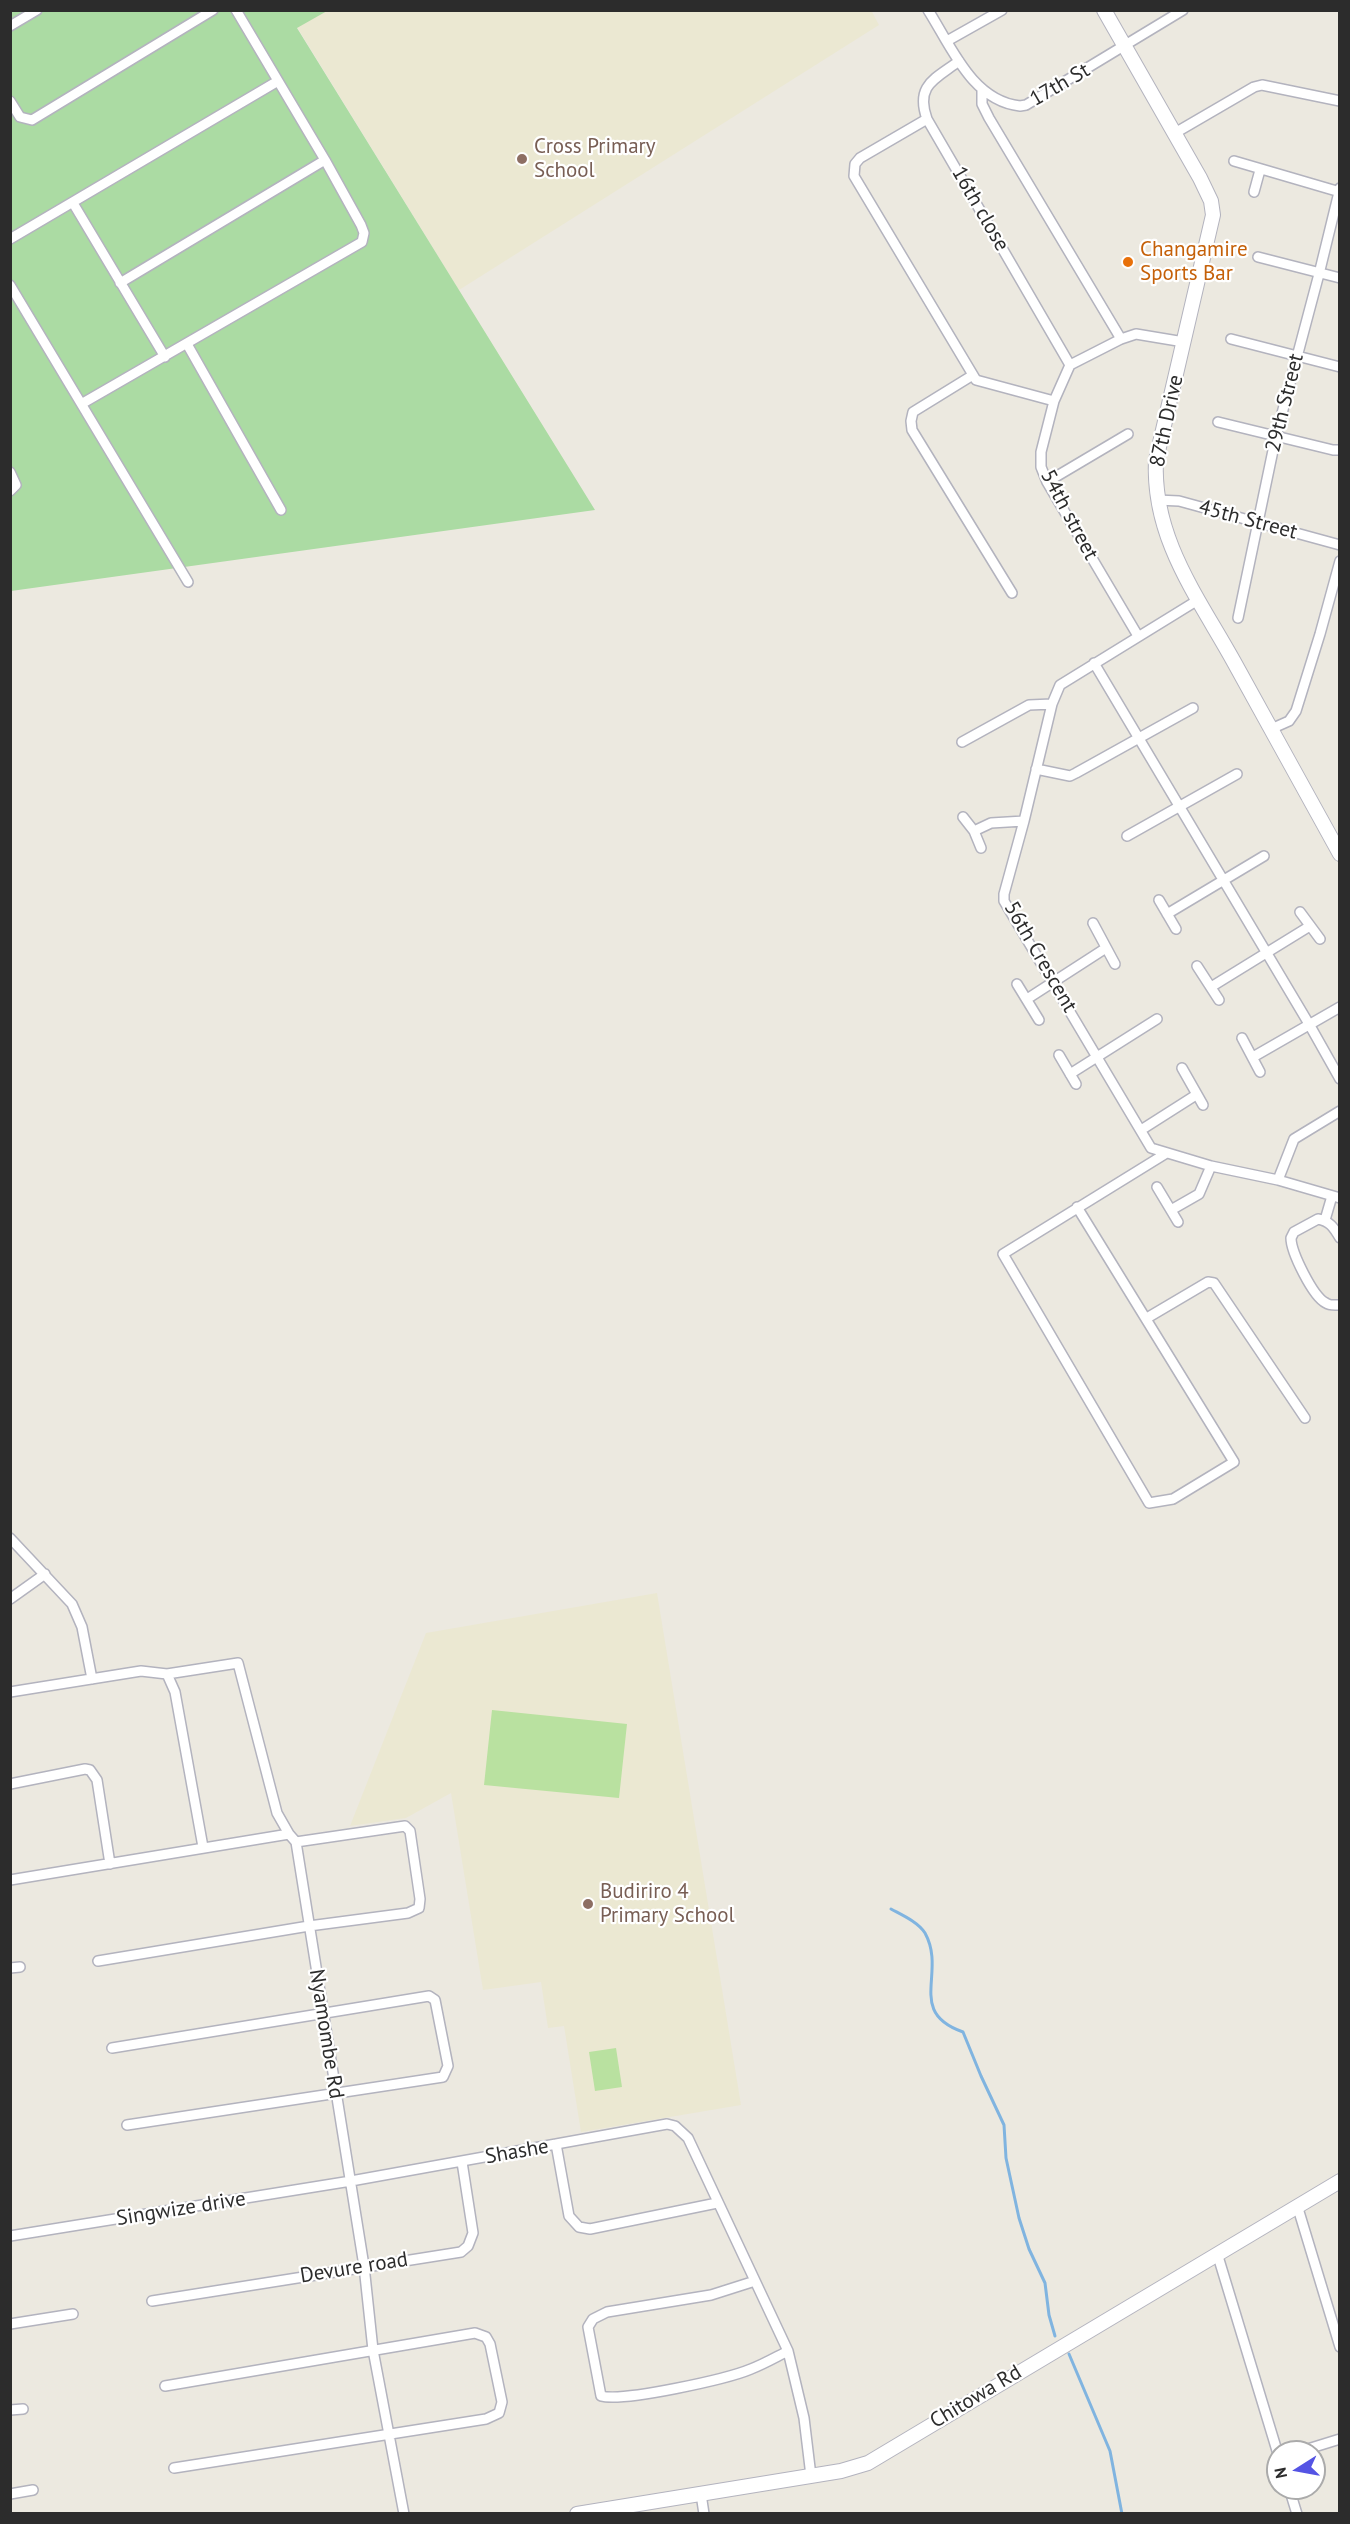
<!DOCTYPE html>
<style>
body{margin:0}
#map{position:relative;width:1350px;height:2524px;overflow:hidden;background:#ece9e0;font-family:"PT Sans",sans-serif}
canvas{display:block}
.frame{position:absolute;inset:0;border:12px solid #2c2c2c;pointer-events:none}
.north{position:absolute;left:1266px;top:2440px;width:60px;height:60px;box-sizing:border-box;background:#fff;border:2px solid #ababab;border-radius:50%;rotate:259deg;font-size:16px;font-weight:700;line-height:24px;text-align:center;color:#2c2c2c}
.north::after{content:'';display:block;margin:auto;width:21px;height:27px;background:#5554e4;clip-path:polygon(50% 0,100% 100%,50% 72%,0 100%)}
</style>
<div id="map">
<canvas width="1350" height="2524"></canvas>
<div class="frame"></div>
<div class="north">N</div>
</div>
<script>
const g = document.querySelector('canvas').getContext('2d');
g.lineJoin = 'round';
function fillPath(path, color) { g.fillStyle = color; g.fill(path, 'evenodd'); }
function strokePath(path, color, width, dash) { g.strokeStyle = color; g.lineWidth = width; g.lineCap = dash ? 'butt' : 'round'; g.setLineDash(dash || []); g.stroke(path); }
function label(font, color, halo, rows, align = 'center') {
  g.font = font + ' "PT Sans",sans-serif'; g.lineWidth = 4.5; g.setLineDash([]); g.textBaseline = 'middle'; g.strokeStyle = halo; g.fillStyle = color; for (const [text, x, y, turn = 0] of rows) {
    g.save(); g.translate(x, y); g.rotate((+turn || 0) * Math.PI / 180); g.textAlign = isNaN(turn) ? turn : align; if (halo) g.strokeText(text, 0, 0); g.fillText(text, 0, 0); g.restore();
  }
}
fillPath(new Path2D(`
 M327,10h544l8,15 -420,265 -162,-263z
 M657,1593l84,512 -160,27 -17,-106 -16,2 -7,-46 -58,8 -32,-197 -45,25 -56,8 76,-193z`), '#ebe8d2');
fillPath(new Path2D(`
 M10,11h317l-30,17 298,482 -584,81z`), '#abdba3');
fillPath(new Path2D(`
 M492,1710l135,14 -8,74 -135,-13z
 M616,2048l6,39 -27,4 -6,-39z`), '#b9e1a0');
strokePath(new Path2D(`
 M891,1909c11,6 27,13 34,24 22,40 -19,79 38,99l18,44 23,49 2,33 13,60 10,31 16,34 4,32 6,21
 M1069,2354l41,97 12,63`), '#80b4e0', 3);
const street = new Path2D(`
 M928,10c23,36 44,91 92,96l6,-1 157,-95
 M10,26l27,-16
 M947,41l55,-31
 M959,61c-24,18 -44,24 -32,58l143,246
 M982,91v13l7,14 132,221
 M10,101l10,16 12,3 181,-110
 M927,119l-67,39 -5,6 -1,12 122,204 78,21
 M1175,133l79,-46 8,-2 78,16
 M1234,161l106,31
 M1254,192l6,-22
 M73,203l92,154
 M10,239l268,-158
 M1258,257l82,21
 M120,283l205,-123
 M10,285l178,297
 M1231,339l109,28
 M187,344l94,166
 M973,375l-60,37 -2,9 1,9 100,163
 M83,403l279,-161 2,-9 -3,-8 -36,-65 -89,-150
 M1218,422l115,28h7
 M10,472l6,13 -6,6
 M1047,482l81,-48
 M1157,500l22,1 161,44
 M1198,600l-138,85 -8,19 -28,117 -20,73v7l147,247 60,18 67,14 62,18
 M1238,618l38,-182 43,-162 21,-86
 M1138,636l-91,-154 -6,-15v-15l13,-51 16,-36 51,-26 15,-5 48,8
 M1094,663l215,361 31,55
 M1271,729l18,-8 7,-10 24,-77 20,-73
 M962,742l67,-37 23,-1
 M1036,769l34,7 6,-3 117,-65
 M963,817l11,14 7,17
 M974,831l17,-8 33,-2
 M1127,836l110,-62
 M1159,900l17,29
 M1300,912l20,27
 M1167,914l97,-58
 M1093,923l22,41
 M1197,966l22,34
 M1017,984l22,36
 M1211,987l99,-61
 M1027,999l79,-51
 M1242,1038l18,34
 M1059,1055l17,29
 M1253,1057l87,-50
 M1182,1068l21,37
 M1070,1074l87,-55
 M1141,1130l55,-35
 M1278,1180l16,-41 46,-28
 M1157,1187l21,35
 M1077,1207l157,255 -61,37 -24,4 -146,-249 162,-100
 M1171,1210l28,-16 12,-28
 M1325,1220l7,-24
 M1340,1238c-6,-10 -10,-17 -22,-19l-24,13 -3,6c0,14 22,59 35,65 4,3 9,2 14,2
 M1147,1318l61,-36 6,1 91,135
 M10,1538l62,66 10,23 10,52
 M10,1599l35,-25
 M167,1674l71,-11 39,150 12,21
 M10,1692l131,-21 26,3 8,18 28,155
 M10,1784l75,-15 5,1 7,10 13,84
 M10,1880l279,-46 7,8 68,424 9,84 31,164
 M98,1961l211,-35 99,-13 11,-5 1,-9 -10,-68 -5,-5 -109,16
 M10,1968l10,-1
 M112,2048l317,-52 6,4 13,66 -5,11 -316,48
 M556,2144l13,72 10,11 11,2 127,-26
 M1297,2205l43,142
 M10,2236l341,-55 316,-57 8,2 13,12 100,213 16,67 7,58
 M1217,2253l61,201
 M755,2281l-44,14 -104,17 -14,7 -5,8 13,69c23,6 126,-17 150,-27 13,-5 25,-12 37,-18
 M152,2301l309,-49 7,-6 5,-13 -11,-71
 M10,2324l63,-10
 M165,2386l310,-53 11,4 4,7 12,58 -3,11 -13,6 -312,49
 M10,2410l13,-1
 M1298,2452l42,-13
 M1289,2488l8,26
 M10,2494l23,-4
 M701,2494l3,20`);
const secondary = new Path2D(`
 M1104,10l96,168 11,23 2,14 -57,245c-4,78 42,137 78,202 35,64 71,128 106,192
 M577,2514l264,-43 27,-8 472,-282`);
strokePath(street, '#b3b3be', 12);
strokePath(secondary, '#b3b3be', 16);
strokePath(street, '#fff', 9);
strokePath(secondary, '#fff', 14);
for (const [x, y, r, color] of [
 [522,159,6,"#8d6e63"],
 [1128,262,6,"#e8710a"],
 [588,1904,6,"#8d6e63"]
]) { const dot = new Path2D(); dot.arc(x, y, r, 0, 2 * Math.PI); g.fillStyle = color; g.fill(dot); strokePath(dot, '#fff', 2); }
label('21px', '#2c2c2c', '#fff', [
 ["17th St",1060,85,-30],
 ["16th close",980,209,60],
 ["29th Street",1285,403,-76],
 ["87th Drive",1167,421,-78],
 ["54th street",1069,515,62],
 ["45th Street",1248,520,15],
 ["56th Crescent",1040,957,60],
 ["Nyamombe Rd",326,2034,81],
 ["Shashe",517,2152,-10],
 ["Singwize drive",181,2209,-9],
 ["Devure road",354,2268,-9],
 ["Chitowa Rd",976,2397,-31]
]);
label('21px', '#785e54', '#fff', [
 ["Cross Primary",534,147],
 ["School",534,171],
 ["Budiriro 4",600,1892],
 ["Primary School",600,1916]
], 'left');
label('21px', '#c56008', '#fff', [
 ["Changamire",1140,250],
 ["Sports Bar",1140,274]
], 'left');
</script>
